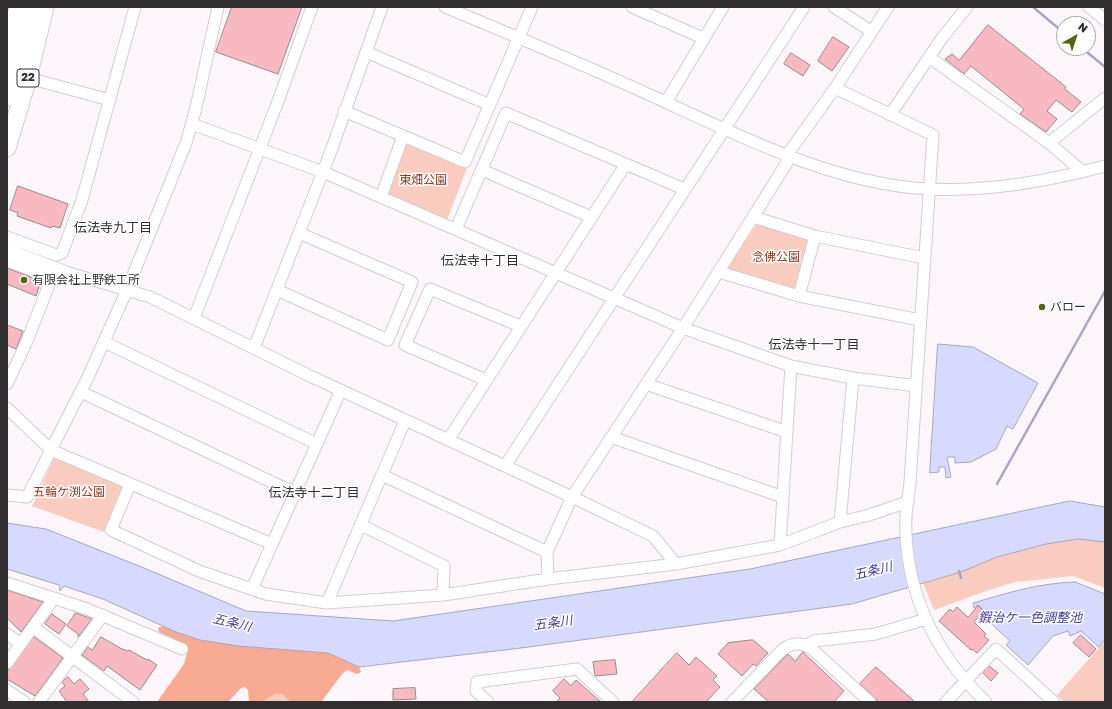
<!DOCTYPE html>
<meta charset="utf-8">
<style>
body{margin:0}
#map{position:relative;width:1112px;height:709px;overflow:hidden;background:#fcf5f9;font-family:"Golos Text",sans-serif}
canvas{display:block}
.frame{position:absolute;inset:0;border:8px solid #312f30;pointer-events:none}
.north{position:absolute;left:1056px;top:16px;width:40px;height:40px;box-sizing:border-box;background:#fff;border:1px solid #adacac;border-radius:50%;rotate:39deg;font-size:11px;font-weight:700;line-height:16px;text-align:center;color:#312f30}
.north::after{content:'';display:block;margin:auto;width:14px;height:18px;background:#52650f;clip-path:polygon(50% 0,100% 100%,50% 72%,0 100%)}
</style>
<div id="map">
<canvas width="1112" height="709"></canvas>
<div class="frame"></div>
<div class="north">N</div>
</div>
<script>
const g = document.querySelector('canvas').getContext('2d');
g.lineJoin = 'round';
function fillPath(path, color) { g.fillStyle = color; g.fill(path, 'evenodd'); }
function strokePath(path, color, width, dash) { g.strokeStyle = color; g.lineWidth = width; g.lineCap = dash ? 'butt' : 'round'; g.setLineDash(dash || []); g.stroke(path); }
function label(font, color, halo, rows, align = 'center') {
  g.font = font + ' "Golos Text","Noto Sans JP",sans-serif'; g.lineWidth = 3; g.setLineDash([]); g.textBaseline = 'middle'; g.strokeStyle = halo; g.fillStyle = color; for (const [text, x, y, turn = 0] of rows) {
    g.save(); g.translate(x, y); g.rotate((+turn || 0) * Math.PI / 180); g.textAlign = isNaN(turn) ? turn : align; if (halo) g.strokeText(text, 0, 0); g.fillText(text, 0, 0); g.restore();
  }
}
fillPath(new Path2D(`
 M407,141l60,27 -20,52 -60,-25z
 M758,223l54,17 -15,52 -72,-23z
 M54,458l70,29 -20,45 -72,-26z
 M1078,539l27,3v46l-32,-12 -58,6 -32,10 -49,18 -11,-27 38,-11 36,-15 49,-13z
 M1105,641v61h-41l-7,-7z
 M275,694h7l8,8h-28z`), '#f9ccbf');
fillPath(new Path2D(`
 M163,626l37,14 128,13 31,14 2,5 -4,2 -10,-4 -5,4 -21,28h-31l-8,-8h-7l-13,8h-13l-1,-12 -3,-3 -4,1 -13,14h-71l27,-38 4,-15 -4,-4 -25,-13 -1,-4z`), '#f9aa93');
const water = new Path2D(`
 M938,344l35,3 65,36 -25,46 -6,-3 -11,23 -25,13 -16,1v-6h-8l4,20 -5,1 -1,-11h-6v5l-9,1z
 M1070,501l35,6v35l-27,-3 -32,5 -49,13 -36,15 -109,32 -339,45 -154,18 -31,-14 -90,-7 -38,-6 -24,-8 -73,-33 -39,-13 -4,5 -1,-6 -52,-16v-46l39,6 98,39 102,43 147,10 357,-52z
 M1075,582l30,12v45l-6,8 -18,-16 -11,5 -2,-5 -15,5 -25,29 -22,-20 4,-4 -27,-25 3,-4 -8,-7 -4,3 -1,-5c34,-10 66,-20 102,-21z`);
fillPath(water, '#d7d9fe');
strokePath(water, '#a5a6c0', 1);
strokePath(new Path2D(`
 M1033,7l31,26
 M1082,48l23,19
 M997,484l108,-193
 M959,571l2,7`), '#a5a6c0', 2.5);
const building = new Path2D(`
 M232,7h70l-24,67 -62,-22z
 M988,25l78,62 -1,2 16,13 -9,10 -16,-12 -9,11 10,8 -11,13 -26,-18 4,-5 -53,-43 -7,8 -19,-15 7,-5 7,6z
 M833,37l16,10 -17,24 -14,-10z
 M791,53l19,12 -7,11 -19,-12z
 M18,186l50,18 -8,24 -8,-2 -1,2 -34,-12 1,-3 -8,-3z
 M7,268l34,13 -5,15 -29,-12z
 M7,325l16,6 -7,18 -9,-4z
 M7,590l36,12 -22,30 -14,-14z
 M978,606l6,5 -10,11 12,12 -2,2 5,4 -12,13 -5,-4 -1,1 -32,-29 11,-12 3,3 4,-5 11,10z
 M76,613l16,6 -14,18v-3l-11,-8z
 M52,614l14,10 -7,10 -14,-10z
 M1081,635l15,14 -7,8 -16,-14z
 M34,637l29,21 -28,38 -28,-17v-7z
 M101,637l21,12 6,2 1,-1 18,10 1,-1 9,6 -17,25 -33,-24 -3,5 -22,-16 6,-8 4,3z
 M753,640l15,13 -12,13 -3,-2 -11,12 -24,-22 10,-11z
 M803,652l41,39 -10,11h-65l-15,-13 33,-34 1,-1 7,7z
 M677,653l12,12 7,-8 21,19 -4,4 7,7 -14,15h-74z
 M615,660l2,14 -22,2 -2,-14z
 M989,666l9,7 -7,8 -8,-8z
 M876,667l39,35h-36l-2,-2 -17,-16z
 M68,677l6,7 6,-5 9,10 -6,5 6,8h-22l-8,-11 6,-5 -3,-4z
 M564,679l7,7 5,-6 25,22h-45l4,-4 -7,-7z
 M415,688l1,11 -23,1v-11z`);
fillPath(building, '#f9b9c3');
strokePath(building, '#938b8c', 1);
const minor = new Path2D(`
 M445,7c65,27 130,54 194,83 89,40 190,94 289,99 59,3 121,-8 177,-23
 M632,7l71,31
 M834,7l38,25
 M1089,7l16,13
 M366,52l124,53
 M929,57l120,86 34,29
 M28,78l82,22
 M835,88l98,47 -23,347c-1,11 -3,22 -4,33 -3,73 28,138 80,187
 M666,102l57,-95
 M344,111l121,51 67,-155
 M890,115l52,-77 25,-31
 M192,124l131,48 360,156 108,38 62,12 64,8
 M1049,143l56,-45
 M787,155l48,-67 53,-81
 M482,170l109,47
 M381,197l22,-61
 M753,217l38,-61
 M456,229l50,-116 178,76
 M815,236l109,22
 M7,237l49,18 6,-2 20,-53 53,-193
 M7,249l62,24 81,24 162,80 260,120 81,39 23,28
 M7,261l39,14 4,7 -23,59 -20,43
 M719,272l80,24 121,24
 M277,290l111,50 24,-58 -113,-49
 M194,318l83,-214 35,-97
 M104,342l213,102
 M254,348l77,-197 51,-144
 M486,380l-81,-35 25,-56 90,37
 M646,384l141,48
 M81,392l214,101
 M7,408l44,42 221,94
 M611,437l172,60
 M448,440l178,-276
 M505,466l299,-459
 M382,475l165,77
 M130,484l-19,46 88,41 67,23 61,9 116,-8 105,-16 128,-15 104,-19 60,-23 26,-6 42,-14
 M7,495l20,2 61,-120 39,-87 59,-147 9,-31 23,-105
 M840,522l13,-144
 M361,525l83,41 -1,29
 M780,545l11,-179
 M548,579l-1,-27 25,-55 111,-169 70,-111 62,19 -16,60
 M7,583l80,26 95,40
 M252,589l89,-199
 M327,603l78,-182
 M33,627l100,75
 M7,634l14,10
 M806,645l8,-4 62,-7 50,-15
 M7,663l47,-65
 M7,690l17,12
 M39,702l64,-87
 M488,702l-12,-11 1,-9 100,-13 36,33
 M732,702l50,-52c10,-8 20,-8 30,-1l58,53
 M946,702l50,-53 58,53`);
const highway = new Path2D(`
 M8,52l10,-45
 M7,97l23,-90
 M7,148l21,-70 17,-71`);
strokePath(minor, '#d3ccd0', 13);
strokePath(highway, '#d3ccd0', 19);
strokePath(minor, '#fff', 11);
strokePath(highway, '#fff', 17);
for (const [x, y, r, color] of [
 [24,280,4,"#52650f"],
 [1042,307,4,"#52650f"]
]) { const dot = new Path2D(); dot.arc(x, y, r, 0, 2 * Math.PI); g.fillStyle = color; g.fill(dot); strokePath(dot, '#fff', 1.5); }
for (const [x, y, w] of [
 [28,78,22]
]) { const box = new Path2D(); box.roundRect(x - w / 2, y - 9, w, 18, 3); g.fillStyle = '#fff'; g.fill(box); strokePath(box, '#312f30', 1); }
label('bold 11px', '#312f30', null, [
 ["22",28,78]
]);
label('12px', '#8b351c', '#fff', [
 ["東畑公園",423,180],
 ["念佛公園",776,257],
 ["五輪ケ渕公園",69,492]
]);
label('12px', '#312f30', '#fff', [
 ["有限会社上野鉄工所",32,280],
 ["バロー",1050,307]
], 'left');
label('13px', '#312f30', '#fff', [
 ["伝法寺九丁目",113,228],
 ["伝法寺十丁目",480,261],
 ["伝法寺十一丁目",814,345],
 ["伝法寺十二丁目",314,493]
]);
label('italic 13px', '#453a9d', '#fff', [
 ["五条川",873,571,-13],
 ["鍜治ケ一色調整池",1030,618],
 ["五条川",232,623,13],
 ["五条川",553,623,-8]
]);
</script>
